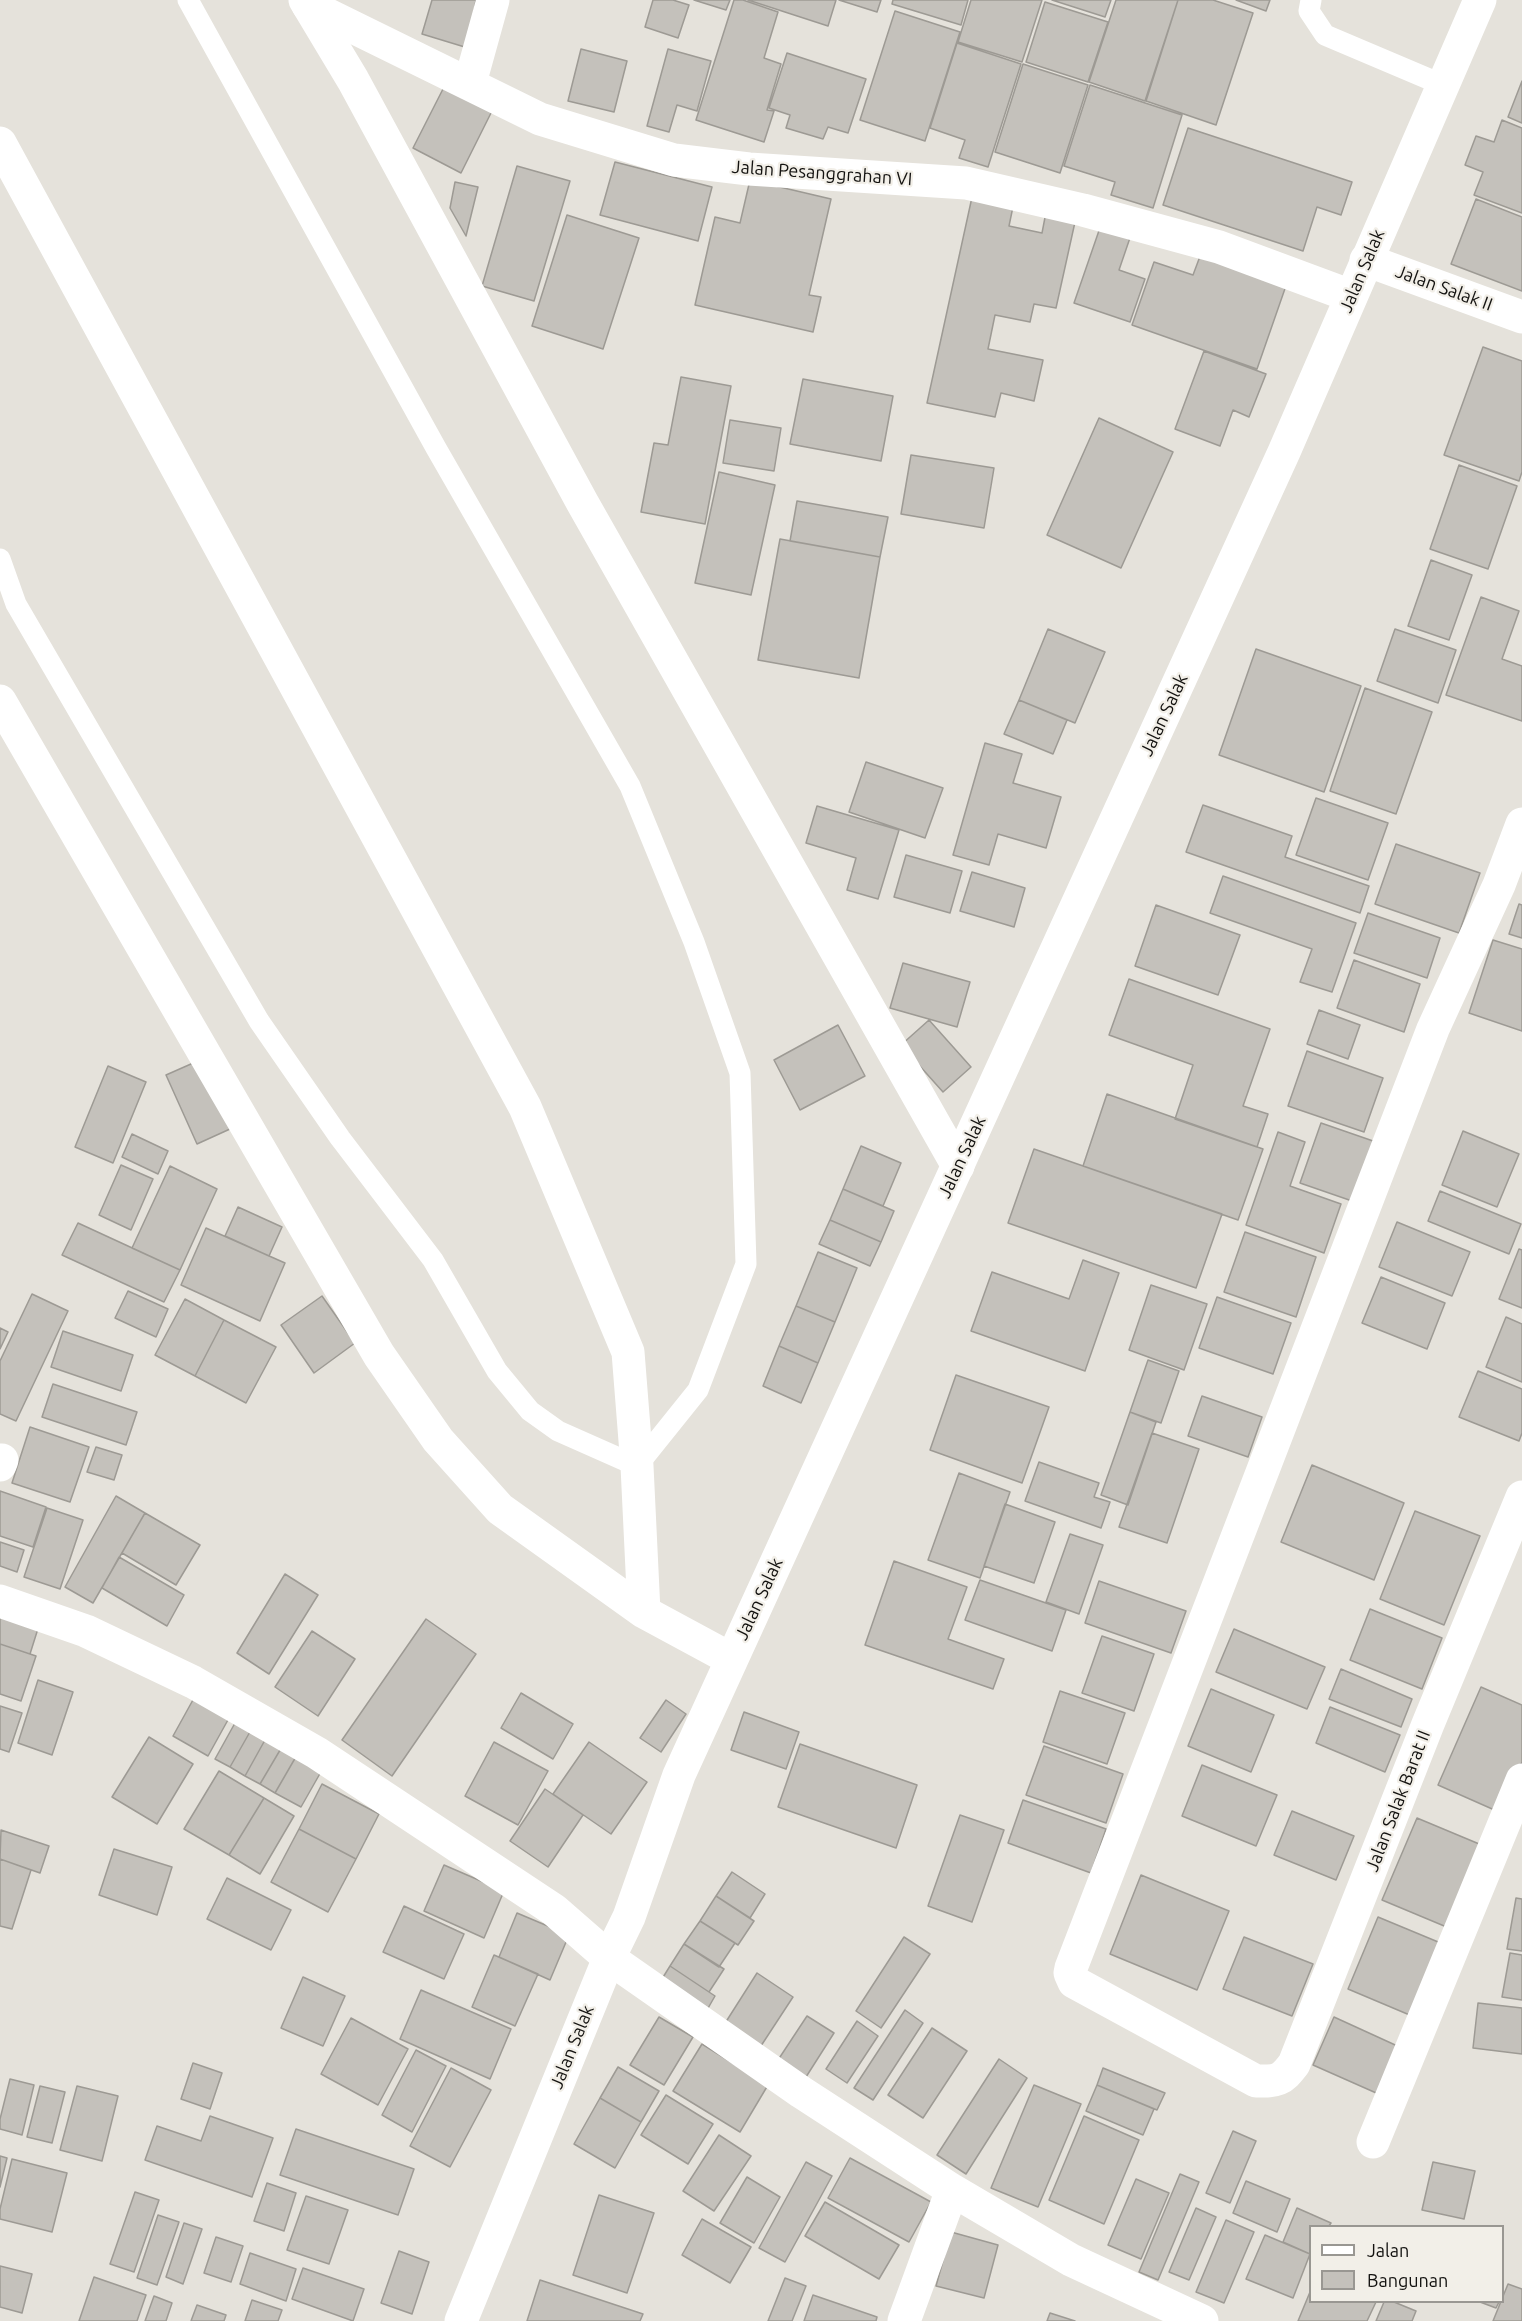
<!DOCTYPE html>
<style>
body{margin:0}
#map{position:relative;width:1522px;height:2321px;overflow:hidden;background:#e5e2db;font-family:Ubuntu,sans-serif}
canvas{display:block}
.legend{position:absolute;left:1309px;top:2225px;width:195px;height:78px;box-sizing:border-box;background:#f2efe8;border:2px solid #999792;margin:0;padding:8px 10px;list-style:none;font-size:18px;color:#131210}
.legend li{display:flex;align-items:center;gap:12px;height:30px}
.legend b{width:30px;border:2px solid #999792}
</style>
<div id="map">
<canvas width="1522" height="2321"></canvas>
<ul class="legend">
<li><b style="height:8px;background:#fff"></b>Jalan</li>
<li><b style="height:16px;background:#c4c1bb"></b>Bangunan</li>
</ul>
</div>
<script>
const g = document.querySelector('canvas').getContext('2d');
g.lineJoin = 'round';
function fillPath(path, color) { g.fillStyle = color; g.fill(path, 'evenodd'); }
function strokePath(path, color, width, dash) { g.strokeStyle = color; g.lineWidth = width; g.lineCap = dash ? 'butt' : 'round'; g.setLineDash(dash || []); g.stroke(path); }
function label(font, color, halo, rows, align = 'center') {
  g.font = font + ' Ubuntu,sans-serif'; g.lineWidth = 4.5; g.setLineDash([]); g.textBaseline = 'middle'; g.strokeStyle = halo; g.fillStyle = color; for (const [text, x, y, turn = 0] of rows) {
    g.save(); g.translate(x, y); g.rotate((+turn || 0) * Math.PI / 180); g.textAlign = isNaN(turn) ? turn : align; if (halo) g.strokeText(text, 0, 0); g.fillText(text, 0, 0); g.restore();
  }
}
const building = new Path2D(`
 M432,0h44l-8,48 -46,-14z
 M653,0h20l16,5 -11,33 -33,-11z
 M694,0h36l-4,10z
 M734,0h9l35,12 -14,46 17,6 -14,46 7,1 -10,31 -68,-22z
 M748,0h88l-8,26z
 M839,0h42l-4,12z
 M893,0h75l-7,25 -69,-21z
 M971,0h71l-20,62 -64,-20z
 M1052,0h59l-6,17z
 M1116,0h62l-33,101 -56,-19z
 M1178,0h35l40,13 -37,112 -70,-24z
 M1236,0h34l-4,11z
 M1045,2l63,20 -20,60 -62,-20z
 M895,11l65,21 -35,109 -65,-21z
 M957,43l64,21 -33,103 -29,-9 6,-18 -35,-12z
 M581,49l46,12 -13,51 -46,-11z
 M668,49l43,12 -14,50 -20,-6 -8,27 -22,-6z
 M787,53l79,26 -18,54 -20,-6 -5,12 -37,-11 4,-13 -21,-7z
 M1023,64l65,21 -28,88 -65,-21z
 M1522,81v42l-14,-6z
 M1090,85l92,30 -29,93 -42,-13 4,-13 -51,-16z
 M444,87l48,24 -31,62 -48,-25z
 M1502,120l20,8v85l-48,-18 9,-23 -18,-7 11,-29 18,6z
 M1188,128l164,54 -11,33 -24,-8 -14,44 -140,-46z
 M615,162l97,25 -14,54 -98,-26z
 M517,166l53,15 -36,120 -52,-15z
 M750,180l81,19 -22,96 12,2 -8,35 -118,-27 20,-88 25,6z
 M455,182l23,5 -12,49 -16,-28z
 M974,188l41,9 -6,29 33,7 5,-26 30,6 -21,95 -22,-4 -4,18 -35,-7 -7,34 55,11 -9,41 -33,-8 -6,24 -68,-14z
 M1476,199l46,18v74l-71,-27z
 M567,215l72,23 -36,111 -71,-23z
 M1103,219l30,10 -14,41 26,9 -15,43 -56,-19z
 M1202,251l86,29 -31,89 -125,-44 22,-63 39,13z
 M1483,347l39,14v111l-3,9 -75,-26z
 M1204,351l62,23 -17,43 -16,-7 -13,36 -45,-17z
 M681,377l50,9 -26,138 -64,-12 13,-69 14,2z
 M803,379l90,17 -12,65 -91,-17z
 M1099,418l74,34 -52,116 -74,-33z
 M730,420l51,8 -7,43 -51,-8z
 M911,455l83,13 -10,60 -83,-14z
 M1459,465l58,21 -29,83 -58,-20z
 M719,472l56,13 -24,110 -56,-12z
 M797,501l91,16 -8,40 -90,-16z
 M780,539l100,18 -21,121 -101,-18z
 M1431,560l41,15 -23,65 -41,-14z
 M1481,597l38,14 -17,48 20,7v55l-76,-26z
 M1048,629l57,23 -30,71 -56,-23z
 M1395,629l61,21 -18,53 -61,-22z
 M1256,649l105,37 -37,106 -105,-37z
 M1365,688l67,24 -36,102 -66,-23z
 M1019,700l48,20 -14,34 -49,-20z
 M985,743l37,11 -9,29 48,14 -15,51 -48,-14 -9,31 -36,-10z
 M866,762l77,26 -18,50 -76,-26z
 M1316,798l72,25 -20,57 -72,-25z
 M1203,805l89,31 -7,21 84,29 -9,27 -174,-61z
 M817,806l82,24 -21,69 -31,-9 9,-32 -50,-15z
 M1396,844l84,29 -21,60 -84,-29z
 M906,855l56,16 -12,42 -56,-16z
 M972,872l53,16 -11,39 -54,-16z
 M1223,876l133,47 -24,69 -32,-10 12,-33 -102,-36z
 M1519,904l3,1v33l-13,-4z
 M1156,905l84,30 -22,60 -83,-29z
 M1368,913l72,25 -13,40 -73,-25z
 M1493,940l29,9v82l-53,-18z
 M1354,960l66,24 -16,48 -67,-24z
 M903,963l67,19 -13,45 -67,-19z
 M1129,979l141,50 -27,77 25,8 -11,33 -82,-28 18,-54 -84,-30z
 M1319,1010l41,15 -12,34 -41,-15z
 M929,1020l42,47 -28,25 -42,-47z
 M838,1025l27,51 -65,34 -26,-50z
 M1307,1051l76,27 -19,54 -76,-26z
 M200,1060l30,69 -33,15 -31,-69z
 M108,1066l38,16 -33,81 -38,-16z
 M1107,1094l156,55 -25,71 -155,-54z
 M1321,1123l55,19 -21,60 -55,-19z
 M1463,1131l56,23 -22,53 -55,-22z
 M1278,1132l27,10 -15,44 51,18 -17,49 -78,-28z
 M132,1134l36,17 -10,23 -36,-17z
 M861,1146l40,17 -18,43 -40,-17z
 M1034,1149l188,65 -26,74 -188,-65z
 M121,1165l32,14 -22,51 -32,-15z
 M170,1166l47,23 -37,81 -48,-22z
 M843,1189l51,22 -13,31 -51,-22z
 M1440,1191l81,33 -12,30 -81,-33z
 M238,1207l44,20 -13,29 -44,-20z
 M830,1220l51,22 -11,24 -51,-22z
 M1397,1222l73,30 -18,44 -73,-29z
 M78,1223l102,47 -16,32 -102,-47z
 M206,1228l79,35 -25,58 -79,-36z
 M1245,1232l71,25 -20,60 -72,-25z
 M1519,1249l3,1v58l-23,-9z
 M818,1252l39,16 -22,54 -39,-16z
 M1083,1260l36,13 -34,98 -114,-40 21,-59 77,27z
 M1381,1277l64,26 -18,46 -65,-26z
 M1151,1285l56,19 -23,66 -55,-20z
 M128,1291l40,18 -12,28 -41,-19z
 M32,1294l36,17 -52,110 -16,-7v-53z
 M322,1296l33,47 -41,30 -33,-48z
 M1217,1297l74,26 -18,51 -74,-26z
 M185,1299l39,21 -29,56 -40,-21z
 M796,1306l39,16 -17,41 -39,-17z
 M1506,1317l16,7v58l-36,-15z
 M224,1320l52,27 -30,56 -51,-27z
 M0,1328l8,4 -8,17z
 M63,1331l70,24 -12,36 -70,-24z
 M779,1346l39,17 -17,40 -38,-17z
 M1148,1360l31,11 -18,52 -31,-11z
 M1478,1371l44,18v44l-3,8 -60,-24z
 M956,1375l93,32 -27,76 -92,-33z
 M53,1384l84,28 -11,33 -84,-28z
 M1202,1396l60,21 -14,40 -60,-21z
 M1130,1412l26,10 -28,83 -27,-10z
 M30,1427l59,20 -19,55 -58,-19z
 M1152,1433l47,16 -32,94 -48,-16z
 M96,1447l26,8 -8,25 -27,-8z
 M1039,1462l60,21 -5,14 16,5 -9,26 -76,-27z
 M1312,1465l92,38 -30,77 -93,-38z
 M959,1473l51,19 -30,86 -52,-18z
 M0,1491l46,16 -13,40 -33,-11z
 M116,1496l29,17 -52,90 -28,-16z
 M1005,1504l50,18 -21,61 -50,-17z
 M47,1508l36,12 -23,69 -36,-12z
 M1415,1511l65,25 -36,89 -64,-26z
 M145,1513l55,32 -24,40 -54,-32z
 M1070,1534l33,11 -24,69 -33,-12z
 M0,1542l24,8 -7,22 -17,-6z
 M119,1557l65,38 -17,31 -65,-38z
 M894,1561l73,26 -19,52 56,20 -11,30 -128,-44z
 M285,1574l33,21 -49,79 -32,-21z
 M980,1580l86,30 -14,41 -87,-31z
 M1099,1581l87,30 -15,42 -86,-30z
 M0,1605l41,14 -11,35 -30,-10z
 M1370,1609l72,29 -20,51 -72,-29z
 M426,1619l50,35 -84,122 -50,-36z
 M1234,1629l91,38 -18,42 -91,-37z
 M312,1631l43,28 -37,57 -43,-29z
 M1102,1636l52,18 -20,57 -52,-18z
 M0,1644l36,12 -15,45 -21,-7z
 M1341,1669l71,30 -11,28 -72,-28z
 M38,1680l35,12 -21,63 -34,-12z
 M1481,1687l41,18v57l-23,50 -61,-27z
 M199,1689l35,20 -26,47 -35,-20z
 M1211,1689l63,26 -23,57 -63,-26z
 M1060,1691l65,22 -18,51 -64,-22z
 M521,1693l52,31 -20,35 -52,-31z
 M666,1700l20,14 -25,38 -21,-14z
 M0,1706l22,7 -13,39 -9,-3z
 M1330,1707l70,28 -15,37 -69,-29z
 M744,1712l55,20 -13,37 -55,-19z
 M240,1714l15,9 -25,44 -15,-8z
 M255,1723l15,8 -25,45 -15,-9z
 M270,1731l16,9 -26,44 -15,-8z
 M149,1737l44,27 -36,60 -45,-27z
 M286,1740l15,8 -26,45 -15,-9z
 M494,1742l54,29 -30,54 -53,-29z
 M589,1742l58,40 -36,52 -58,-40z
 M800,1744l117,41 -21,63 -118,-41z
 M1044,1746l79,28 -17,49 -80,-28z
 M301,1748l25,15 -25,44 -26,-14z
 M1202,1765l75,30 -21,51 -74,-30z
 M219,1771l45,27 -35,57 -45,-26z
 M322,1784l57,30 -23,45 -57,-30z
 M545,1789l38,26 -35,52 -38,-26z
 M264,1798l30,18 -34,58 -31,-19z
 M1023,1800l83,29 -15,44 -83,-30z
 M1292,1811l62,25 -18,44 -62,-25z
 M960,1815l44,15 -32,92 -44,-16z
 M1417,1818l67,28 -35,82 -67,-28z
 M299,1829l57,30 -28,53 -57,-30z
 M1,1830l48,16 -9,27 -40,-14z
 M114,1849l58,18 -15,48 -58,-20z
 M0,1859l31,11 -19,59 -12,-3z
 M444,1865l60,26 -20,47 -60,-27z
 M732,1872l33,22 -15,24 -34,-22z
 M1141,1875l88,36 -32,79 -87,-36z
 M227,1878l64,32 -20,40 -64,-31z
 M716,1896l38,25 -16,24 -38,-24z
 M1516,1898l6,1v52l-15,-2z
 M404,1906l60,28 -20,45 -61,-27z
 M517,1913l52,22 -19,45 -51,-23z
 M1378,1917l65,27 -31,72 -64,-27z
 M700,1921l35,22 -16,24 -35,-23z
 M904,1937l26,17 -49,74 -25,-17z
 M1244,1937l69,27 -21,52 -69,-27z
 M684,1944l40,25 -15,23 -39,-26z
 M1510,1953l12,2v45l-20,-3z
 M494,1955l44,19 -23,52 -43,-19z
 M670,1966l45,30 -12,21 -46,-30z
 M757,1973l36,24 -36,55 -35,-24z
 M303,1977l42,19 -22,50 -42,-18z
 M421,1990l90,39 -21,50 -90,-40z
 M1478,2003l44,5v46l-49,-6z
 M905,2010l18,13 -50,77 -19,-12z
 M807,2016l27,17 -28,44 -28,-17z
 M659,2017l34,20 -29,48 -34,-20z
 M1334,2017l70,32 -21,47 -70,-31z
 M351,2018l57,31 -30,56 -57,-31z
 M857,2021l21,15 -31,47 -21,-14z
 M932,2028l35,23 -44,67 -35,-23z
 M702,2044l66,41 -28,47 -67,-41z
 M416,2050l30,16 -34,66 -30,-17z
 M999,2059l28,19 -61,96 -29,-19z
 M193,2063l29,10 -12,36 -29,-10z
 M618,2067l41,24 -18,31 -41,-24z
 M451,2068l40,22 -41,77 -40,-21z
 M1103,2068l62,25 -8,17 -60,-25z
 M10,2079l24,6 -12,50 -22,-6v-10z
 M1034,2085l47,19 -43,103 -47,-19z
 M1097,2085l57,24 -11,26 -57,-24z
 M40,2086l25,6 -13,51 -25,-6z
 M77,2086l41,10 -16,65 -42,-11z
 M666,2095l47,29 -25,40 -47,-29z
 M600,2098l41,24 -26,46 -41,-24z
 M210,2116l63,22 -21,59 -107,-37 12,-34 44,15z
 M1084,2116l55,24 -35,84 -55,-24z
 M296,2129l118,40 -16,46 -118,-40z
 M1233,2131l23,10 -26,62 -24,-10z
 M719,2135l32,21 -37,55 -31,-20z
 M0,2156l7,2 -7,29z
 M850,2158l81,44 -22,40 -81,-44z
 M12,2159l55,14 -15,59 -52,-13v-10z
 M806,2162l26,14 -47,86 -26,-14z
 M1433,2162l42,9 -11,48 -42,-9z
 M1180,2174l19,8 -41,98 -19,-8z
 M747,2177l33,20 -26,46 -34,-20z
 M1136,2179l33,14 -28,66 -33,-14z
 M1246,2181l44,18 -13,33 -44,-19z
 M267,2183l29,10 -12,38 -30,-10z
 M135,2192l24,8 -25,72 -24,-8z
 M599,2195l55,18 -27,80 -54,-18z
 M306,2196l42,14 -19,54 -42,-14z
 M825,2202l74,43 -20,34 -74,-43z
 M1196,2208l20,9 -27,63 -20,-8z
 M1297,2208l34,15 -2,3h-19v28l-27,-12z
 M158,2215l21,7 -22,63 -20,-7z
 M702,2219l49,28 -21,36 -48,-28z
 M1226,2220l28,12 -30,71 -28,-11z
 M184,2223l18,6 -19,55 -17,-7z
 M951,2232l47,13 -14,53 -48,-12z
 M1265,2235l45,19 -17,44 -47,-19z
 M216,2237l27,9 -12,36 -27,-9z
 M399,2251l30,11 -17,52 -31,-11z
 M250,2253l46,16 -10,32 -46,-17z
 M0,2266l32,8 -10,39 -22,-6z
 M303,2268l61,21 -11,32 -61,-22z
 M94,2277l52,18 -9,26h-58z
 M785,2278l21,8 -14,35h-24z
 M540,2280l103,34 -3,7h-113z
 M1508,2284l14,5v32h-29z
 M1310,2292v10h66l-9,19h-69z
 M813,2295l64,22 -1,4h-72z
 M154,2296l18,7 -6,18h-21z
 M252,2300l30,10 -4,11h-33z
 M1384,2302h10l22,9 -4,10h-36z
 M1480,2302h19l-3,6z
 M197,2305l29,10 -2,6h-33z
 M1050,2313l25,8h-28z`);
fillPath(building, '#c4c1bb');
strokePath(building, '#9d9a94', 1.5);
strokePath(new Path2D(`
 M1311,0l-2,11 16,24 118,50
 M0,559l16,45 243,417 81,117 93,122 64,111 33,40 28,20 79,35 61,-76 48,-126 -6,-191 -46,-131 -64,-156 -194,-338 -248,-448`), '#fff', 21);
strokePath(new Path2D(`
 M308,5l232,114 134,41 75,9 217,14 117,27 136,37 132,49
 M470,83l23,-83
 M0,143l525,964 103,245 9,114 7,146
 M1366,260l156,57
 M0,701l379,654 59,85 62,69 144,103 87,47
 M1522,824l-23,61 -66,144 -362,939 -1,5 4,9 182,99c22,0 25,0 38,-17l134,-340 94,-227
 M0,1465l2,-5
 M0,1601l86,30 107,51 124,71 237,157 55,48 192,134 151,98 119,70 131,61
 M1373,2142l149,-362
 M904,2321l48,-131`), '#fff', 33);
strokePath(new Path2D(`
 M461,2321l148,-363 20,-41 50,-142 605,-1323 196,-452`), '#fff', 33);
strokePath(new Path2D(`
 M305,0l48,80 229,422 376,664`), '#fff', 33);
label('18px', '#131210', '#f2efe8', [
 ["Jalan Pesanggrahan VI",822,173,4],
 ["Jalan Salak",1362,271,-67],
 ["Jalan Salak II",1444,288,20],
 ["Jalan Salak",1164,715,-65],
 ["Jalan Salak",962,1157,-65],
 ["Jalan Salak",759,1599,-65],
 ["Jalan Salak Barat II",1398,1801,-69],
 ["Jalan Salak",572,2047,-68]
]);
</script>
